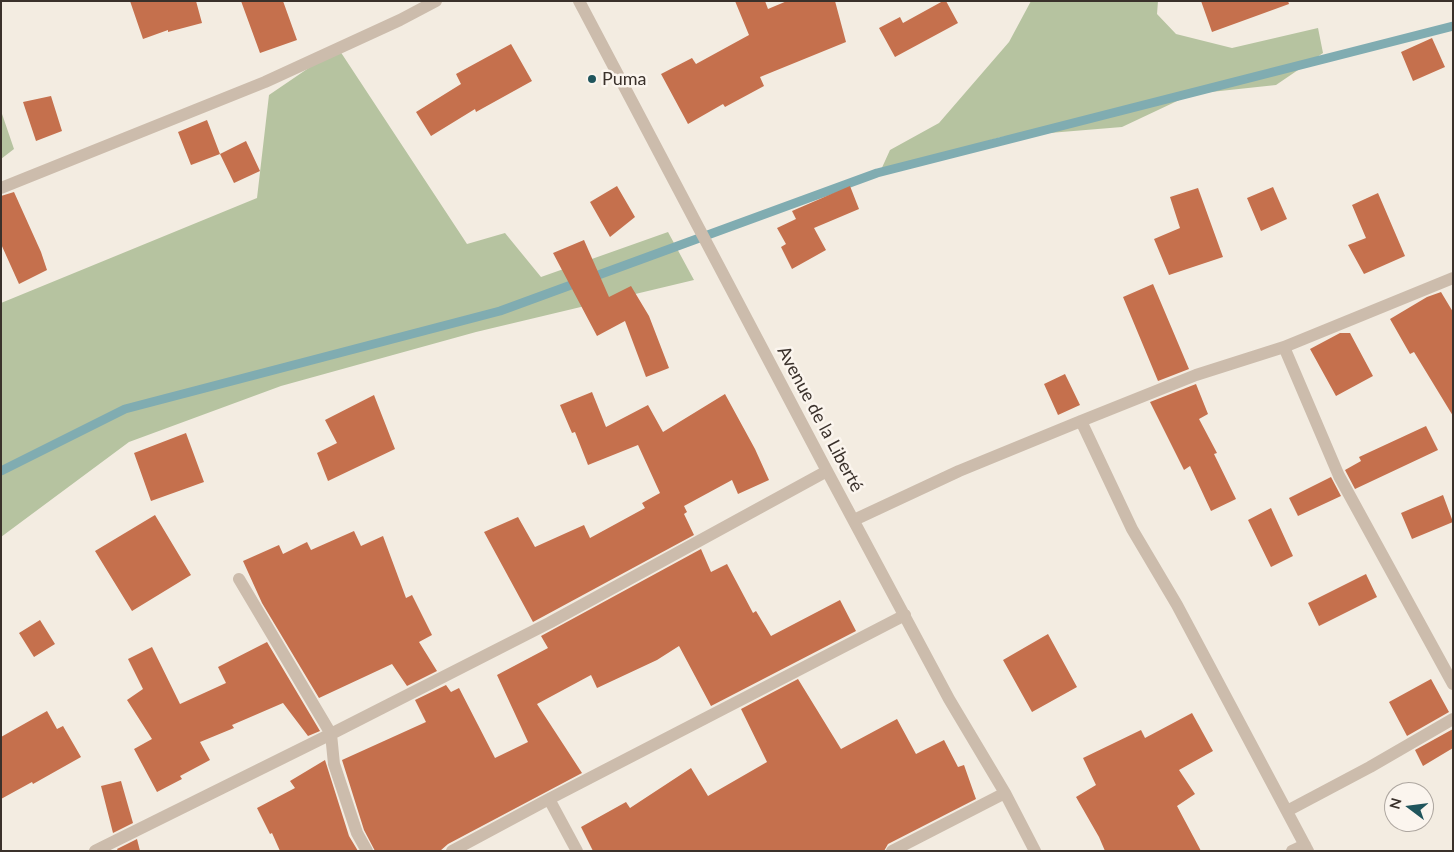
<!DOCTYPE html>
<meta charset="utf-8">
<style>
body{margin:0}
#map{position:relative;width:1454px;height:852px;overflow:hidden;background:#f3ece1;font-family:Lato,sans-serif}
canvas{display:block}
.frame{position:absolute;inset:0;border:2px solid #3a312b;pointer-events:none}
.north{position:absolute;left:1384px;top:782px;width:50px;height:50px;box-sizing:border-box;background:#fbf5ee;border:1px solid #aea7a0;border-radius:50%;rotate:285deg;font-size:14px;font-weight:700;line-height:20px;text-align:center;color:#3a312b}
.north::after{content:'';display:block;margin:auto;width:18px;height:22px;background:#20555c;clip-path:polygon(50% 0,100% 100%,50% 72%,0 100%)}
</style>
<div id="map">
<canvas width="1454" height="852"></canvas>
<div class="frame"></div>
<div class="north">N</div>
</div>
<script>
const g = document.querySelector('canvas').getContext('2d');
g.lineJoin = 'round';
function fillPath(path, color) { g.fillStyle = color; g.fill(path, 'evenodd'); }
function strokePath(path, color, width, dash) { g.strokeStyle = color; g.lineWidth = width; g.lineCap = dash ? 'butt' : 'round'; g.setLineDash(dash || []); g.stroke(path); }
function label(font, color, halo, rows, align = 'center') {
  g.font = font + ' Lato,sans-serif'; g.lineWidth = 5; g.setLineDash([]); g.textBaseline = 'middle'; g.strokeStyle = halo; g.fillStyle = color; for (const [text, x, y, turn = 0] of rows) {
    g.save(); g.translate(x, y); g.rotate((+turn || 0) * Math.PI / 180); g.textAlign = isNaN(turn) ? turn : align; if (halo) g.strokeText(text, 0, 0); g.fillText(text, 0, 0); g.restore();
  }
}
fillPath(new Path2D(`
 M1031,1h127l-1,13 19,20 56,14 86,-20 5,25 -47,32 -84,9 -70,33 -121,10 -121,35 10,-22 49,-27 70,-81z
 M338,48l129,196 38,-11 36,44 127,-45 26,48 -218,52 -195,54 -152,56 -128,95v-234l256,-105 12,-103z
 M1,111l13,38 -13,10z`), '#b6c3a0');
strokePath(new Path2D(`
 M1,471l124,-62 375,-98 377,-138 576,-147`), '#80acb1', 9);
fillPath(new Path2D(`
 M130,1h66l6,22 -34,9v-2l-25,9z
 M241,1h42l14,39 -37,13z
 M735,1h30l3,8 19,-8h48l11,41 -86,35 4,9 -39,21 -2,-3 -35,20 -27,-50 31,-16 4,6 53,-29z
 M943,1h3l12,22 -63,34 -16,-29 21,-11 3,6z
 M1201,1h87l1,3 -77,28z
 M1432,38l13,29 -32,14 -12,-29z
 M511,44l21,37 -56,31 -1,-3 -44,27 -15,-24 45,-28 -5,-10z
 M51,96l11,35 -26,10 -13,-39z
 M207,120l13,34 -29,11 -13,-33z
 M246,141l14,30 -26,12 -14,-29z
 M617,186l18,31 -25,20 -20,-35z
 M850,186l9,23 -45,19 12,22 -34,19 -11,-22 5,-3 -9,-16 19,-9 -4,-8z
 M1273,187l14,32 -26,12 -14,-33z
 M1198,188l25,69 -54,18 -15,-36 26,-11 -10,-31z
 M14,192l27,60 6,18 -28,14 -18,-40v-48z
 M1378,193l27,63 -41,18 -16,-29 18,-7 -14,-33z
 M584,240l25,57 22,-11 18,30 20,52 -23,9 -21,-56 -28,15 -44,-83z
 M1153,284l36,85 -31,12 -35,-84z
 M1441,292l12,20v104l-39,-64 -4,2 -20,-35 37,-22z
 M1340,333h10l23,43 -37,20 -26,-47z
 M1065,374l15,31 -22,10 -14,-31z
 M1196,384l12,30 -9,5 18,34 -3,1 22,45 -25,12 -21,-45 -6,4 -34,-68z
 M592,392l14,35 42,-22 15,27 62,-38 30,55 14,31 -31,14 -6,-14 -48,26 3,6 -3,2 10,21 -161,87 -49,-90 34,-15 17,30 49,-22 6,13 55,-30 -3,-5 18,-10 -22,-48 -50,20 -13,-33 -3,1 -12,-28z
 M374,395l21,54 -67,32 -11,-28 20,-10 -12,-23z
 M1426,426l12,24 -83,39 -10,-19 16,-9 -2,-4z
 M186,433l18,49 -53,19 -17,-48z
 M1331,477l10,19 -43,20 -9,-18z
 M1443,495l10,27 -41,17 -11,-26z
 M1271,508l22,48 -22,11 -23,-47z
 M155,515l36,60 -59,36 -37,-60z
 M354,531l7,15 22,-10 23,62 6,-3 20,40 -13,7 18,29 -30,15 -15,-22 -73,34 -57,-95 -19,-42 36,-16 4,9 24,-12 4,8z
 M701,549l10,23 16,-8 26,49 3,-2 15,25 69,-36 16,31 -145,75 -32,-60 -22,14 -60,28 -6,-13 -54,29 45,69 -134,71 -8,7h-65l-11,-21 -22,-70 84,-38 -11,-22 31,-15 5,7 8,-4 36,70 33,-16 -31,-67 51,-27 -7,-12z
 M1366,574l11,23 -58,29 -11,-23z
 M40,620l15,24 -21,13 -15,-24z
 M1048,634l29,53 -45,25 -29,-52z
 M267,642l53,89 -12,5 -25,-33 -51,22 2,3 -34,14 10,18 -30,16 2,3 -25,13 -23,-43 18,-10 -25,-39 16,-11 -15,-30 24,-12 28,57 46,-21 -8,-16z
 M798,679l43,70 56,-30 19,35 28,-14 14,27 6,-2 12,34 -88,45 -4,7h-291l-12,-24 45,-25 4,6 61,-40 17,28 59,-34 -26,-53z
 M1431,679l18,33 -42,24 -18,-34z
 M47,711l10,18 6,-3 18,31 -48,27 -1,-2 -31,17v-62z
 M1192,713l21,38 -34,19 16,24 -18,12 24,45h-96l-6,-14 -23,-40 20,-12 -13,-27 58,-28 4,8z
 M1453,729v19l-30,18 -8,-16z
 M325,760l24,76 9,15h-78l-8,-18 -2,1 -13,-26 38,-20 -5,-7z
 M121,781l12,42 -20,10 -12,-47z
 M137,839l3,12h-22l-1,-2z`), '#c5704d');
strokePath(new Path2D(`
 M579,1l248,470 122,228 56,94 30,58
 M1,188l264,-106 135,-62 36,-19
 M1284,347l55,129 114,208
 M1081,421l51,108 45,76 131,246
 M854,520l105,-49 122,-50 115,-46 88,-28 169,-69
 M239,579l92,155 3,30 23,69 10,18
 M549,799l28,52
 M1287,811l83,-44 83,-48
 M95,851l236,-117 218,-111 278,-152
 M452,851l97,-52 356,-184
 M892,851l113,-58
 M1292,851l13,-6`), '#ccbcac', 12);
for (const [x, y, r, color] of [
 [592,79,5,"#20555c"]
]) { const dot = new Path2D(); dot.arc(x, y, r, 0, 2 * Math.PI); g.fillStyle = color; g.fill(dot); strokePath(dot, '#fbf5ee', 2); }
label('18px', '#3a312b', '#fbf5ee', [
 ["Puma",602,79]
], 'left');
label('18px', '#3a312b', '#fbf5ee', [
 ["Avenue de la Liberté",820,419,62]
]);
</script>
